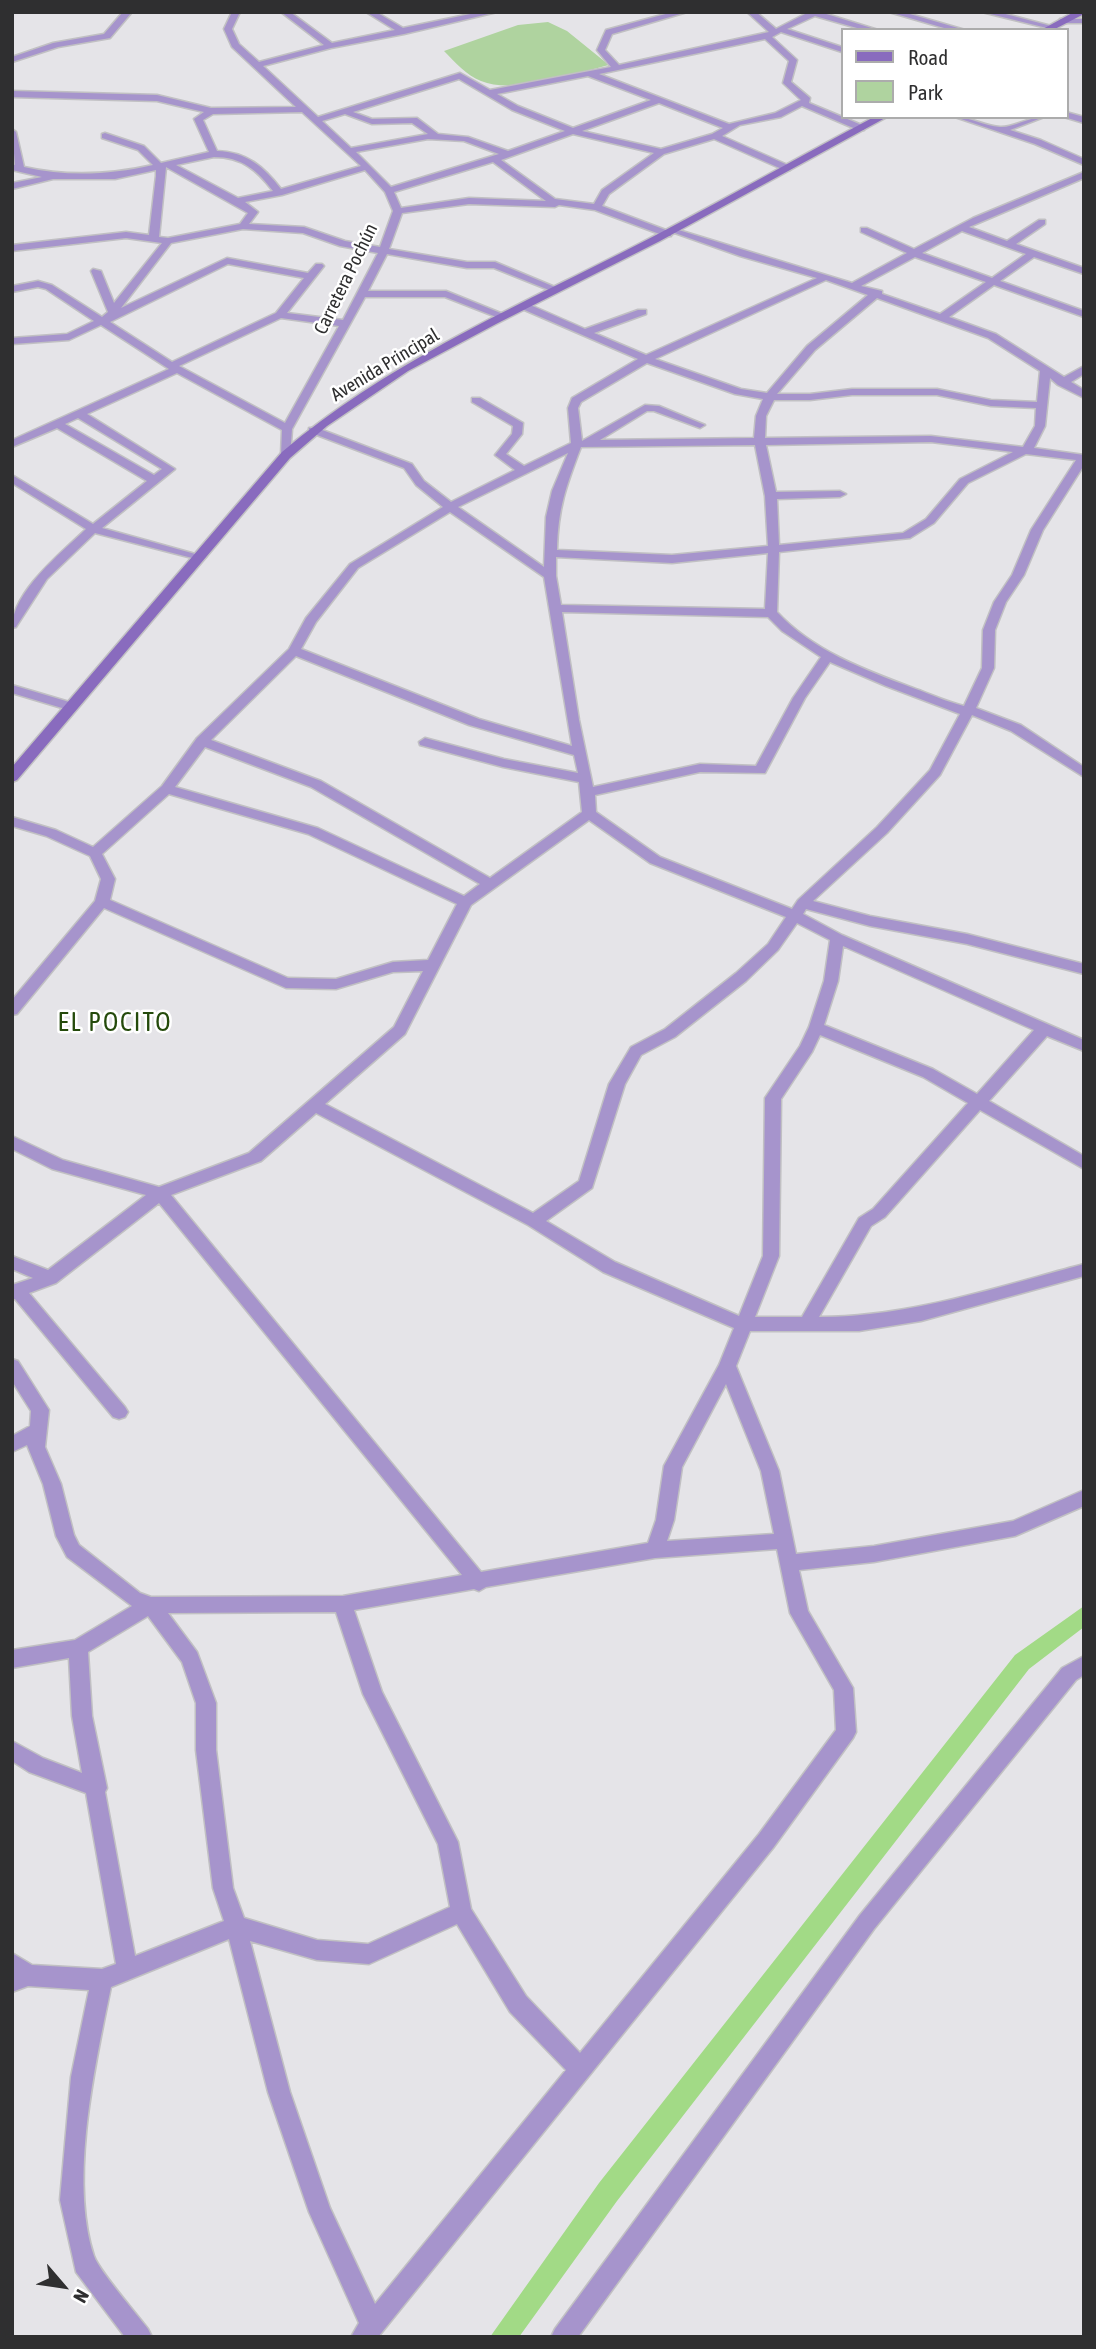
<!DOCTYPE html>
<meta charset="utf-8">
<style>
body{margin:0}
#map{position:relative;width:1096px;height:2349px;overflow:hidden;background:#e5e4e8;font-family:"Asap Condensed",sans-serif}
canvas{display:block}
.frame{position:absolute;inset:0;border:14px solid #2f2f30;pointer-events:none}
.legend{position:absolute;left:841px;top:28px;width:228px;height:91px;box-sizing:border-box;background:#fff;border:2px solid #acacac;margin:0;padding:9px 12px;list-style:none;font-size:21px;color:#2f2f30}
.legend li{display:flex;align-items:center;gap:14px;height:35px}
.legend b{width:35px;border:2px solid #acacac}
.north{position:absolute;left:28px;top:2251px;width:70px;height:70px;-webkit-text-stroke:5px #fff;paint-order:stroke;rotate:119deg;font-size:19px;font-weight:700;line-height:28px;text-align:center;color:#2f2f30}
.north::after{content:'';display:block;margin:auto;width:24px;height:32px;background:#2f2f30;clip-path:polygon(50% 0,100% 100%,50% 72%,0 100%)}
</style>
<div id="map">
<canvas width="1096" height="2349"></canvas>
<div class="frame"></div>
<ul class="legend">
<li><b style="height:9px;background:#896bbe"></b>Road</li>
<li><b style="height:19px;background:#afd39f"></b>Park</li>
</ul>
<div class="north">N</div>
</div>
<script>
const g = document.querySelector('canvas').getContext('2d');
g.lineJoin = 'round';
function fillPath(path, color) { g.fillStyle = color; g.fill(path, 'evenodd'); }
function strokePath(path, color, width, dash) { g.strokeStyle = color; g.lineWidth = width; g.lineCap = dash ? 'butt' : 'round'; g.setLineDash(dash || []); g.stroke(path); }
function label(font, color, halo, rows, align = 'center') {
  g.font = font + ' "Asap Condensed",sans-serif'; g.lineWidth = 5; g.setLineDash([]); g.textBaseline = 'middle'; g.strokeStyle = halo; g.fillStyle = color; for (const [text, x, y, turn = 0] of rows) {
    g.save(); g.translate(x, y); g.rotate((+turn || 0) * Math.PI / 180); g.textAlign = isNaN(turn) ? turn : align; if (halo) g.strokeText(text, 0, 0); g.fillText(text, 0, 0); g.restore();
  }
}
fillPath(new Path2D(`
 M548,22l19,9 42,34c-34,8 -95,30 -128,16 -15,-6 -25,-18 -37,-30l74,-26z`), '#afd39f');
fillPath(new Path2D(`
 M1084,1606v21l-55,42 -412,532 -98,136h-29l109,-154 416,-528z`), '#a2da86');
const minor = new Path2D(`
 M123,12h9l-22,26 -52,9 -46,15v-5l41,-14 51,-9z
 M232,12h8l-8,17 7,15 20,18 65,-17 -43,-33h9l42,31 63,-13 -29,-18h10l27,16 77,-16h17l-93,22 -73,14 -68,18 55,51 142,-44 30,17 121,-23 -14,-17 9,-20 67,-18h14l-75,22 -7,16 14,15 150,-33 -22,-20h9l20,17 33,-17h11l58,18h-14l-49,-14 -28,13 55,18v5l-61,-20 -9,5 25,23 -6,22 19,16 -1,5 55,23v4h-6l-56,-24 -21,11 -41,8 -18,11 68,30v4h-6l-70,-31 -50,15 -55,40 -7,12 69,26v4h-6l-70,-26 -36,-5 -4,2 -86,-3 -67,9 -13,36 78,13h28l67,28 -8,2 -60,-24h-27l-80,-14 -19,37h78l62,25 -9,2 -54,-21h-80l-73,132 -2,28 -9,-2 1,-25 -105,-57 -90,41 88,55 -73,59 104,29 -6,3 -105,-27 -48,46 -31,48 -4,1c0,-36 49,-75 74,-99l-74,-46v-8l81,49 54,-43 -90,-53 -45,19v-7l157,-71 -68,-44 -32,15 -57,4v-6l55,-4 27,-13 -48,-32 -8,-2 -26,5v-6l26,-5 14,4 50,32 6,-5 -17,-41 2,-2 8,2 13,32 48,-60 -36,-5 -114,13v-6l114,-13 23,3 7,-59v-6l-41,9h-62l-41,10v-6l30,-6 -30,-7v-6l3,1 -3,-36 4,3 8,35c44,10 85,8 129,-2l-15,-15 -36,-12v-4l3,-1 39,13 17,17 48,-11 -15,-33 10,-7 -47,-11 -145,-4v-6l145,4 54,13 85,-1 -64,-60 -8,-18zM765,39l24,22 -6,22 18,17 -26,13 -46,11 -130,-50zM588,76l63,24 -78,28 -55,-22 -21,-12zM459,79l53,31 53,21 -57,20 -40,-14 -30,-3 -21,-16 -45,1 -19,-7zM659,103l64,25 -11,6 -51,15 -79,-18zM302,112l59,54 -80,23c-17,-22 -34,-37 -64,-38l-14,-31 10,-6zM345,114l27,10 40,-1 16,11 -77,14 -29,-27zM573,134l81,19 -52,37 -8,14 -39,-5 -54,-39zM428,139l36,2 35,13 -108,33 -35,-35zM214,157c28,0 43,13 59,34l-35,7 -62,-33zM493,162l53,39 -77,-3 -68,10 -7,-16zM166,167l82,46 -8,11 -72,14 -9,-1zM365,170l20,22 8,19 -13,36 -35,-6 -41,-14 -55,-3 9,-12 -13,-10 37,-7zM243,229l60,4 37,13 38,7 -35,67 -56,-7 37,-47 -2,-2h-6l-8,9 -81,-15 -106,50 50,-65zM228,264l76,14 -28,35 -104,49 -62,-40zM281,318l58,8 -54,97 -106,-57zM78,418l84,51 -8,6 -89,-51z
 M889,12h14l62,18h-14z
 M982,12h16l57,15 -4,2z
 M1060,19h24v4h-21z
 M1066,112l18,5v6l-20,-6z
 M955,117c16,0 29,9 45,10 12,1 29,-10 44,-10l-34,13 31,10 43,19v6l-49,-21z
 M1084,172v6l-115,49 38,14 32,-21h6v4l-29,20 68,24v6l-50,-17 -34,24 84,30v6l-90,-32 -45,32 47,17 68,43 20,-11v8l-13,8 13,8v8l-26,-13 -8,-7 -5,48 -11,22 50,7v10l-41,65 -19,45 -18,27 -11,28 -1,38 -18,40 45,17 63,42v10l-73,-46 -39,-16 -32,60 -53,58 -74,68 57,15 97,18 117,30v10l-117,-30 -97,-18 -64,-17 -3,5 39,21 242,105v11l-37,-15 -58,65 95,55v13l-104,-59 -95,107 -14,9 -52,91c91,0 178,-30 265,-53v12l-163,45 -62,10h-109l-14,35 43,105 17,83 78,-8 139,-25 71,-31v16l-69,30 -141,26 -75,8 9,41 45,77 3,44 -3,6 -80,110 -395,489h-27l8,-14 -50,-111 -41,-120 -39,-153 -118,48c-16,78 -42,193 -17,269 5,15 43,58 54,73l4,8h-27l-49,-65 -16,-72 11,-123 18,-87 -61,-4 -16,6v-39l20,12 70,4 14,-5 -30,-171 -57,-21 -17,-11v-20l31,17 39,15 -10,-57 -3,-58 -57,10v-18l63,-10 57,-34 -65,-49 -11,-21 -13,-52 -16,-39 -15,7v-16l18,-10 1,-15 -19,-30v-22l6,2 31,49 -4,37 16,37 13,51 5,10 61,48 11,4 192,-1 119,-21 -303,-372 -103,80 -27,10 96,114 3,5 -3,5 -6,2 -6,-2 -98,-118h-3v-14l21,-7 -21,-9v-13l36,14 98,-75 -94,-26 -40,-20v-13l51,24 96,27 90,-34 145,-126 29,-56 -30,1 -57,17 -50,-1 -182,-80 -87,106 -5,1v-15l83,-99 6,-22 -11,-23 -44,-20 -34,-10v-9l44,13 37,17 69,-61 35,-48 92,-89 17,-31 44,-54 93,-57 -27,-22 -12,-17 -95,-36v-4h8l95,36 12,17 27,21 64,-32 -20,-15 17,-21 1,-8 -41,-24v-4h8l43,25 -1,11 -16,20 18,12 47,-23 -3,-35 4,-10 66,-39 -118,-51v-4h8l57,25 53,-19h8v4l-52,19 52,22 171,-77 -77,-22 -68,-24v-4l180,55 55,-30 -46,-21v-4h6l47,21 59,-31zM962,231l64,23 -34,24 -70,-25zM915,257l71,25 -46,32 -58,-20v-3l-21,-5zM826,280l42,15 -61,51 -40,47 -26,-4 -86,-30zM877,298l111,40 52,33 -3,31 -46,-2 -54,-11h-85l-42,5h-33l38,-44zM647,363l88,31 28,5 -7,17 -2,22 -154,2 47,-29h7l46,17 5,-3 -46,-19 -14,-1 -63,36 -4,-33 3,-6zM852,395h85l54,11 45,2 -1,18 -12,21 -92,-11 -166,2 1,-22 8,-16h36zM931,442l82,10 -53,27 -34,40 -23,14 -124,12 -2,-46 63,-2 6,-3 -6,-3 -64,1 -10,-47zM755,445l10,51 3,50 -96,9 -115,-5c1,-42 9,-64 24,-103zM568,453l-16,38 -6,26 -2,50 -86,-60zM1026,454l50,6 -45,70 -19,45 -18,27 -11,28 -1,38 -18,38c-17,-4 -34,-12 -51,-18 -48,-18 -100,-37 -136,-76l2,-60 131,-14 24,-15 34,-40zM450,512l94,65 28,169 -93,-27 -178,-70 15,-27 42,-54zM768,553l-3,56 -204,-4 -5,-29v-19l116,6zM562,612l206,5 14,14 39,26 -28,41 -37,68 -56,-2 -107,23 -14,-67zM296,656l173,69 105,30 4,18 -74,-14 -79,-21 -6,4 1,3 83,22 76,15 3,30 -92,66 -169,-97 -110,-41zM830,662l56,24 74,28 -30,56 -53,57 -79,73 -6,9 -132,-52 -64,-45 -1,-17 105,-23 65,1 40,-75zM205,747l106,40 169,97 -16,12 -146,-68 -143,-41zM169,794l139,40 149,70 -29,56 -35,2 -57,17 -48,-1 -178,-78 5,-21 -13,-25zM589,820l61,43 136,54 -18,27 -32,29 -71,56 -34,18 -22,37 -30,97 -46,32 -208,-109 80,-70 66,-129zM797,923l33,17 -6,41 -15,46 -9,19 -35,52 -2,158 -24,60 -124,-54 -69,-41 46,-33 33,-104 16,-29 34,-18 71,-56 32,-31zM843,946l191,84 -57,64 -44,-25 -109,-44 14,-44zM820,1035l103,42 45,26 -95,106 -14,9 -57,99h-47l24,-61 2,-157 31,-47zM316,1113l212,112 75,47 131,56 -15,37 -55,101 -8,54 -8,23 -167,29 -310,-377 90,-34zM726,1384l35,87 13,63 -107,7 7,-21 8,-53zM777,1549l13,64 44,77 2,40 -77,104 -179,219 -54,-57 -55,-87 -13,-67 -76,-150 -28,-82 120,-21 5,2 7,-4 169,-29zM336,1612l27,82 75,150 12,63 -82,37 -51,-4 -73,-22 -11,-30 -17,-138v-47l-19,-51 -29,-39zM148,1616l34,46 14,41v47l17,138 11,33 -89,35 -30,-164 2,-4 -15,-72 -4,-64zM457,1924l53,88 56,58 -191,234 -45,-96 -40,-116 -40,-151 67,19 52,4z
 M12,685l64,19 2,3 -6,4 -60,-18z
 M1084,1656v19l-8,5 -202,249 -296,408h-27l4,-8 305,-414 202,-247z`);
const secondary = new Path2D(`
 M1074,12l10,2 -31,16h-12z
 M874,117h13l-227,124 -164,83 -88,47 -81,55 -37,32 -273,322 -5,2v-15l270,-315c103,-87 219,-138 339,-199 85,-43 168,-91 253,-136z`);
strokePath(minor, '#c1c0c3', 3);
strokePath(secondary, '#c1c0c3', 3);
fillPath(minor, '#a694cc');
fillPath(secondary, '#896bbe');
label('19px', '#2f2f30', '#fff', [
 ["Carretera Pochún",346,279,-64],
 ["Avenida Principal",385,365,-31]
]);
g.letterSpacing = '2px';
label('26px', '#244a0b', '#fff', [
 ["EL POCITO",115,1023]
]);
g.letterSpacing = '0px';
</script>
